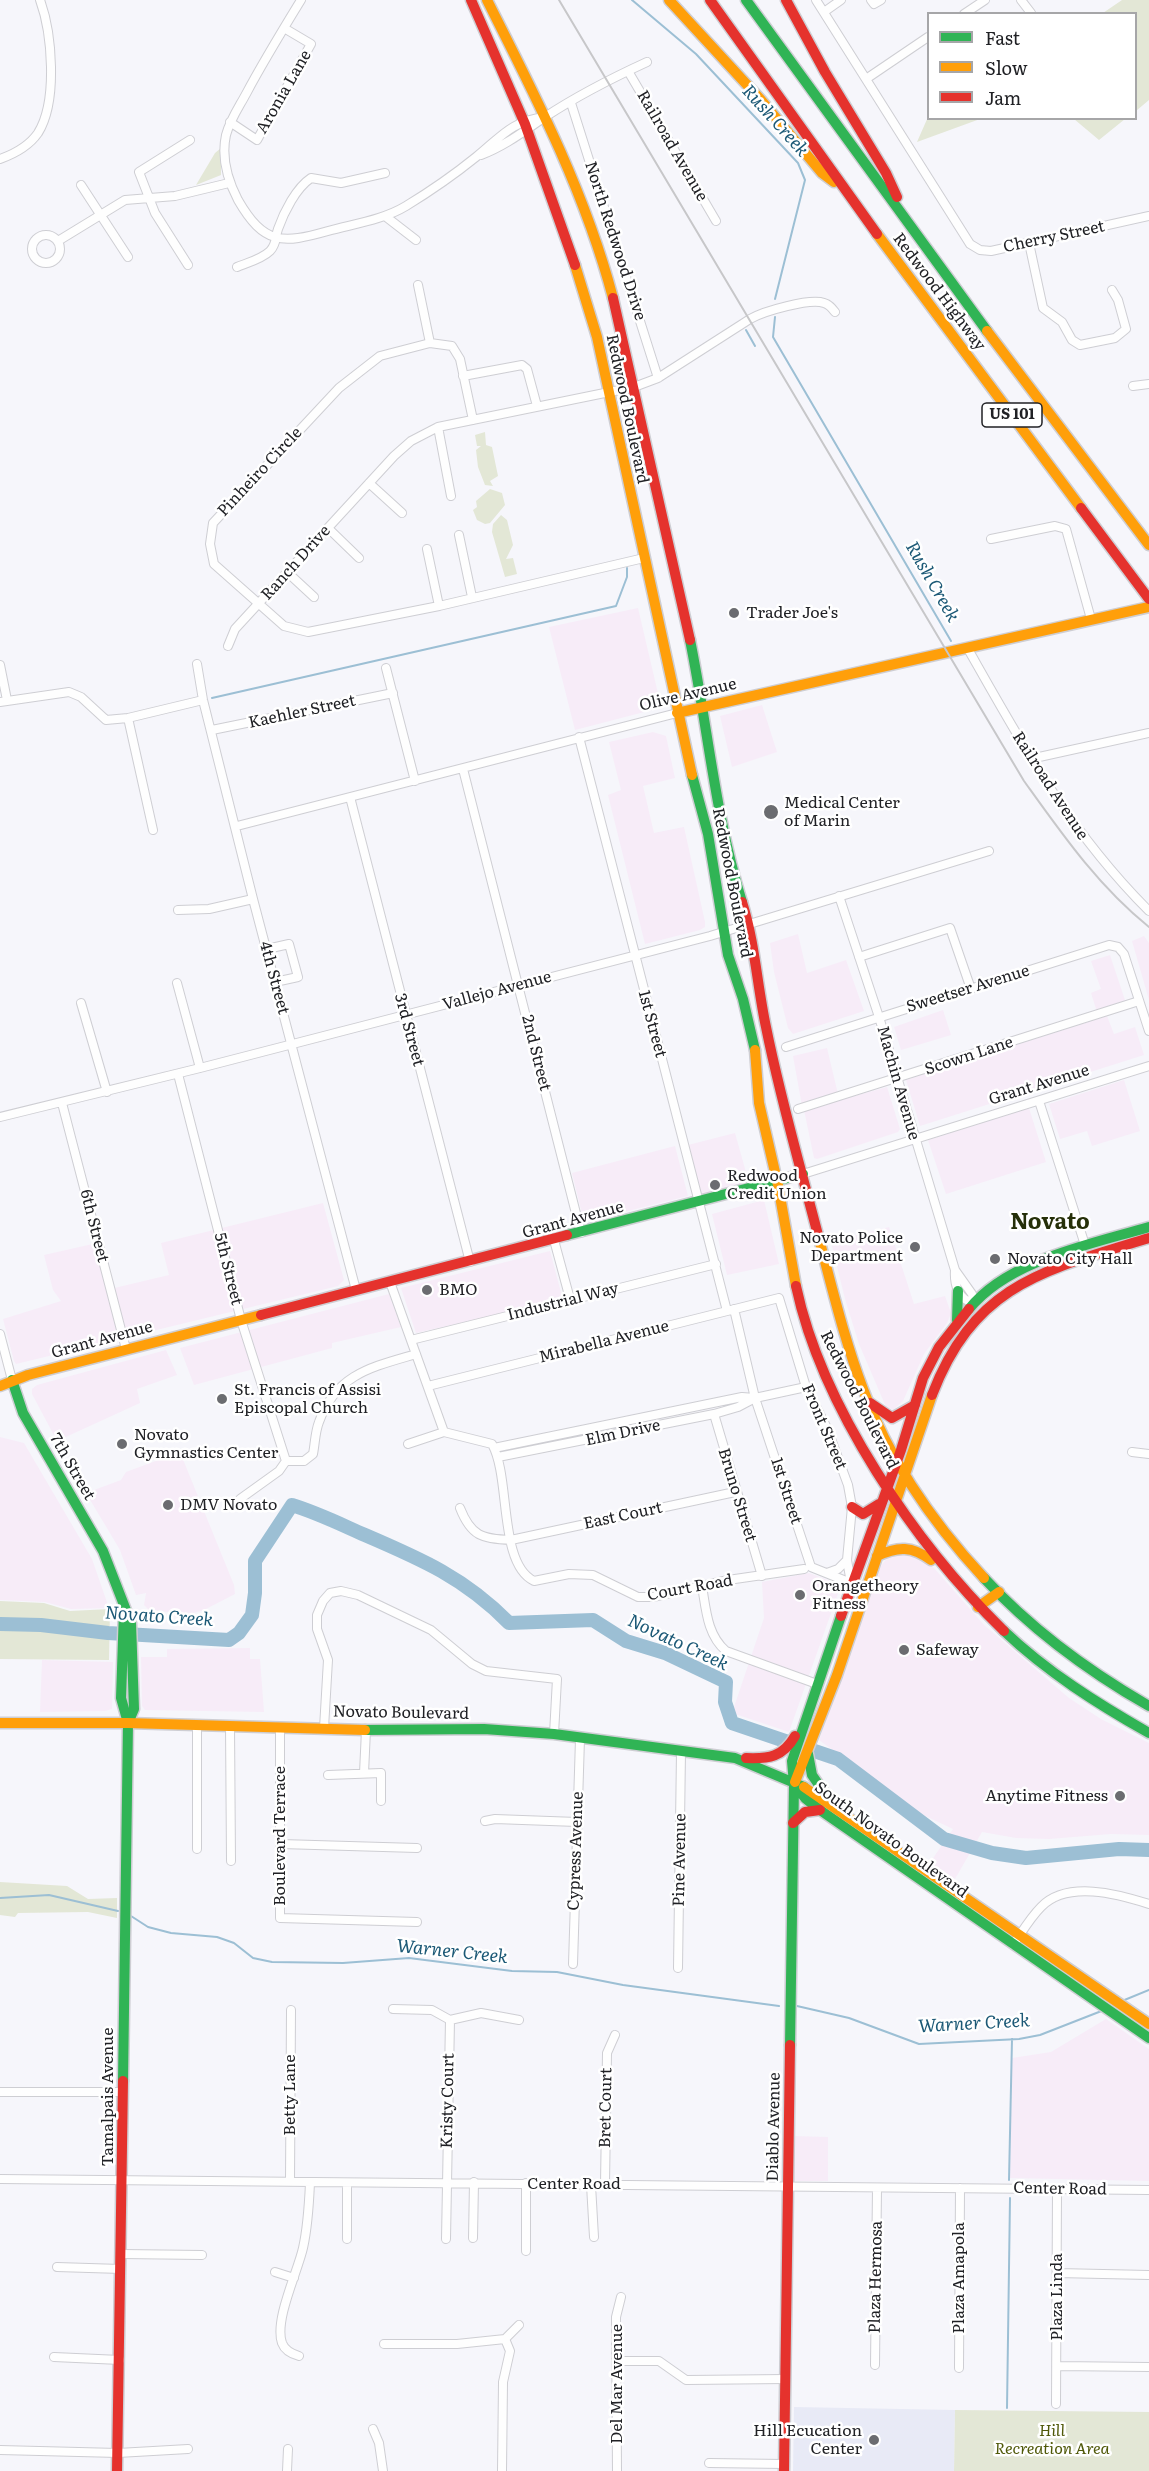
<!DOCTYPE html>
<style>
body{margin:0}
#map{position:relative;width:1149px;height:2471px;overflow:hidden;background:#f6f6fb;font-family:Literata,serif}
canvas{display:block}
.legend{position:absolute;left:927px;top:12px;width:210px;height:108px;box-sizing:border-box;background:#fff;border:2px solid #a6a6a8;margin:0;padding:8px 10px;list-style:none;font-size:18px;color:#202125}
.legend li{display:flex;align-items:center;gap:12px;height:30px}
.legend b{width:30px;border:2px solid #a6a6a8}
</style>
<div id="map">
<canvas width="1149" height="2471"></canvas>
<ul class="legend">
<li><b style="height:8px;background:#30b455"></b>Fast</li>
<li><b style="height:8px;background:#ff9f0a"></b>Slow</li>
<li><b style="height:8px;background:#e5322d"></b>Jam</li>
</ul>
</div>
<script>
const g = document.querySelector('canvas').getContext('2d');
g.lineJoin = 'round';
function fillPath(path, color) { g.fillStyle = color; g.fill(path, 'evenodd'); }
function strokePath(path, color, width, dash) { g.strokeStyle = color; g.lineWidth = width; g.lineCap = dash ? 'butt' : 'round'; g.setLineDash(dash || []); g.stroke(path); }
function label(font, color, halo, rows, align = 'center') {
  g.font = font + ' Literata,serif'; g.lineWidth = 5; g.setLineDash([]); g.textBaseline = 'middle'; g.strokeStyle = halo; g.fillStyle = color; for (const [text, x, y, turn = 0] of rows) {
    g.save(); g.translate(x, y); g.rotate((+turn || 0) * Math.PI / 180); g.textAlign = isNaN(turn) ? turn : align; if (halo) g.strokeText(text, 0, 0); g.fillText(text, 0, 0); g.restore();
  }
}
fillPath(new Path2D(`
 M638,608l22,94 -2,4 -6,4 -77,20 -26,-103z
 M762,705l15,47 -45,15 -12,-51z
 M653,732l13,4 9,42 -32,8 11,47 30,-6 21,95v5l-5,3 -55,14 -37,-149 13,-5 -12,-48z
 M798,934l9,39 39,-13 18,51 -71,23 -5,-6 -14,-56 -4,-29z
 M1144,936l5,7v57l-17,-59z
 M1110,955l16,48 -29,9 -6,-19 10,-4 -10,-28z
 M943,1010l8,25 -50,15 -7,-23z
 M1107,1016l7,18 21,-7 9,28 -224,71 -14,-46z
 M827,1048l11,46 -36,12 -9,-50z
 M1124,1080l16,51 -48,15 -5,-15 -27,8 -11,-35z
 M887,1087l13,42 -2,3 -81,27 -3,-1 -10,-48z
 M1029,1108l17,54 -100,32 -18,-54z
 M735,1133l14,50 -49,12 -12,-50z
 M675,1146l13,50 -104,26 -12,-49z
 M764,1200l15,64 -52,11 -15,-61z
 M323,1203l21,77 -6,6 -322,78 -2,-3 -11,-42 58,-18 -8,-11 -9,-35 53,-12 9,47 63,-15 -8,-32z
 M889,1227l25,77 31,-8 6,17 -4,10 -23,31 -21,47 -10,9 -7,-3 -27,-63 -14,-45 -14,-57z
 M550,1251l13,49 -147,33 -15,-45z
 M389,1294l12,33 -69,16v5l-138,37 -14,-37z
 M166,1350l11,25 -40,14 3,14 -83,38 -25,-47v-5l5,-4z
 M0,1437l24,6 68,116 17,49 -38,1 -26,-7 -45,-2z
 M180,1452l54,133 1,9 -31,16 -18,5 -38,-6 -4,-4 2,-12 -10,2 -16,-45 -34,-57 35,-13 5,-8z
 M890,1555h20l24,13 50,57 85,73 32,21 48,24v92l-38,-1 -62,5 -33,-1 -34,-6 -27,47 -26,-15 24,-35 -34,-16 -100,-73 60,-172z
 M809,1573l32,12 -52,147 -57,-19 32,-95 -2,-36z
 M250,1648v11h10l4,53 -119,-2 -3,-4 -1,-49h26v-8z
 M42,1660l71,2 -1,47 -7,2 -65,1z
 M1106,2019l43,30v132l-139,-3 2,-120 39,-6z
 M793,2136l35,1v44h-36z`), '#f7ecf8');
fillPath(new Path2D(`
 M794,2407l161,3 -1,61h-161z`), '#e8eaf6');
fillPath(new Path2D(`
 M1122,0h27v100l-13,11v-97l-33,-1z
 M928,117v1l52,1 -63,23z
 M1074,119h51l-26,21z
 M221,148v27l-25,10 19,-32z
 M485,432l1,13 6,2 6,29 -8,5 3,5 -8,-1 -7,-18 -2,-17 5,-4h-4l-2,-11z
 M490,489l12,4 3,12 -15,18 -5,1 -8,-4 -4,-10 4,-3 -1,-6z
 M501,515l6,5 6,25 -7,14 7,-1 4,16 -12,3 -13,-45 1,-8z
 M0,1601l44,2 26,8 40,-2 -1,51 -109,-1z
 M0,1882l67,4 21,13 29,-1v20l-29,-6 -70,1 -3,4 -15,-2z
 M955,2410l194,2v59h-195z`), '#e3e7d6');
strokePath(new Path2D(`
 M632,0l64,54 102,109 7,17 -30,119
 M775,317l-2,20 178,304
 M746,330l9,16
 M212,698l404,-92 11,-29v-9
 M0,1898l49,-3 69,16
 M131,1916l17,11 23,6 46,4 17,6 19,15 19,4 71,1 66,-5 103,13 45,1 66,13 156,21
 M1122,2001l27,-11
 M797,2006l52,12 70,26 100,-5 21,-4 64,-25
 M1009,2180l3,-141
 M1007,2408l3,-210`), '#9cbfd4', 2);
strokePath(new Path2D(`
 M0,1624l41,1 67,8 121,7 10,-7 13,-18 3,-22v-32l37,-56c26,8 48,19 73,30 56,24 100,43 144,88l84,-3 33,21 39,12 61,29 -1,20 7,21 106,36 106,80 48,14 34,5 93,-9 30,1`), '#9cbfd4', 14);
const street = new Path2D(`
 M301,0c-19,31 -38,62 -55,94 -7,13 -16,26 -20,41 -5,23 1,44 12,65 26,45 44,44 90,31 25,-7 55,-11 78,-25 23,-14 49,-32 70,-49 25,-20 35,-36 69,-40
 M816,0l154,244 10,6 11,1 158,-35
 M871,0l3,4 7,-4
 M1021,0l10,13
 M824,12l17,-12
 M964,14l21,-14
 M628,71l88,150
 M866,79l62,-42
 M571,103l87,275
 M230,122l27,18 54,-96 -27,-16
 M481,155c24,-9 43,-24 64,-38 32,-21 67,-39 102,-55
 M0,159c14,-5 29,-13 38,-26 20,-32 14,-100 2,-133
 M81,185l47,72
 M385,216l31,24
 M32 249a14 14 0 1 1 28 0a14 14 0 1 1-28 0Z
 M58,241l67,-41 50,-4 54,-13
 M1029,243l14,65 19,14 10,18 8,5 35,-7 11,-9 -8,-29 -6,-10
 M188,265l-33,-52 -16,-41 51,-32
 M237,267c10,-4 25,-8 33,-16 7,-7 5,-14 8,-22 6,-17 18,-41 33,-51l30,5 44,-10
 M418,285l12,58
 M463,376l59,-11 5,4 10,37
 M1133,386l16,-2
 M473,420l-13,-61 -8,-13 -22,-3 -50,13 -41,32 -126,135 -3,21 4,20 70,62 24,6 131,-26 205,-48
 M438,427l13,69
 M369,483l33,30
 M328,528l31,30
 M459,535l13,62
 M991,539l64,-13 11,3 25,90
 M427,549l12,57
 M287,572l27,25
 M228,646l7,-17 159,-173 17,-15 27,-14 196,-40 24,-9 92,-59c14,-8 60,-21 74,-16 5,1 8,5 11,9
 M968,649c55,97 101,182 181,262
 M197,664l6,36 50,199 103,391
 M0,665l7,35
 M386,668l29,113
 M0,702l69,-10 12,5 25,23 22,-2 75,-18
 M128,718l25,112
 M212,730l181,-37
 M579,737l148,574
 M1030,759l119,-26
 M463,769l118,464
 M350,797l120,465
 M237,826l440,-113
 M839,896l40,121 76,253 17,24 2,9
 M178,910l31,-1 44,-10
 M267,949l22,-5 9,33 -23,5
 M859,957l91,-29 21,61
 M177,983l23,85
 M81,1003l26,89
 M786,1047l323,-102 9,2 6,7 25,77
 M178,1074l63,246 45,141
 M1039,1101l46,144
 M62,1103l64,246
 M798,1109l341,-108
 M0,1117l200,-49 510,-132 279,-85
 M803,1174l346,-108
 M554,1240l16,59
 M955,1270c-1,14 3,30 19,33
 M390,1282l54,150
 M734,1309l21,89 56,169 40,16
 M0,1334l12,46
 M411,1340l305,-76
 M428,1386l351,-88 27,89 21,41 21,57 4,22 -5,53 4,23
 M714,1414l48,162
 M408,1444l36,-12 48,12c19,33 6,120 42,137l35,-7 24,1 45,22h15l75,-17 76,-11
 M494,1448l248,-51 13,1 51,-11
 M1132,1452l17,2
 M498,1457l216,-43 24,-7 17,-9
 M286,1461h18l9,-7c2,-10 2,-22 6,-32 17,-48 53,-55 97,-68
 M240,1499l39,-28 7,-10
 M460,1508c11,28 22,31 51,32l224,-48
 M827,1573l11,-4 9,-9
 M702,1586c4,23 5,49 24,65l91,33
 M197,1725v124
 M230,1726l1,135
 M280,1727v191l137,4
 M324,1728l4,-68 -11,-31v-14l6,-14 7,-8 11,-2 17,4 73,35 41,34 14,7 71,8 -3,55
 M364,1773l2,-43
 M328,1775l53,-2v28
 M485,1821l10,-2 82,3
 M281,1844l136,4
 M1013,1945c9,-13 17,-27 28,-38 26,-27 77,-13 108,-3
 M573,1964l7,-225
 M678,1968l3,-216
 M393,2009l39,1 18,10 31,-7 38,7
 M0,2092h121
 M0,2179l1149,11
 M290,2181l1,-171
 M526,2183v68
 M605,2184l2,-131 8,-18
 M591,2185l3,52
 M473,2238l1,-56
 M347,2239v-56
 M446,2239l4,-219
 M122,2254l80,1
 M57,2267l64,2
 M275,2272l19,6
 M1057,2273l92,2
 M505,2339l14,-14
 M384,2344h73l48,-5 5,12 -7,31 -1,89
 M299,2356c-7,-2 -14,-5 -17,-13 -8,-23 16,-72 21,-95 5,-22 6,-43 7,-65
 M54,2357l66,3
 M618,2361h41l27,19 100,-1
 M875,2365l2,-177
 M1057,2366l92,1
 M959,2368l1,-180
 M1056,2404l1,-214
 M373,2429l6,14 4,28
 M0,2450l118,3 70,-4
 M709,2463l75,1
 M287,2471l1,-22
 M617,2471l-1,-154 5,-20`);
const fast = new Path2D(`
 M746,0l241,331
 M690,640c18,88 25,176 52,262
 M692,775l16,59 20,121 15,44 12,51
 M567,1235l236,-61
 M969,1309c39,-49 123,-65 180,-82
 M957,1320l1,-29
 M12,1380l11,33 80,138 28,72 3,86 -6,14
 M984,1578c48,52 104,93 165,128
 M1004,1631c43,41 94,73 145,102
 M365,1730l119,-1 70,5 181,24 69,29
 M808,1754l4,21 16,23
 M794,1784l11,14 15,12 329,228
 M790,2045l4,-261 -2,-23 49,-145
 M123,2081l5,-358 -7,-25 3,-87`);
const slow = new Path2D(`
 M487,0c49,97 98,192 126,298
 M669,0l92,100 61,73 12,9
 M877,234l204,274
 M575,265l22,72 95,438
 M987,331l162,214
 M677,713l472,-106
 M755,1050l4,53 19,82 18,101
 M818,1235c14,52 26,104 45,154 26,71 70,134 121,189
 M0,1386l28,-11 233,-60
 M877,1556c21,-10 35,-10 54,4
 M978,1607l21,-15
 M0,1723h128l237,7
 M795,1782l42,-107 95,-280
 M804,1787l345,237`);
const jam = new Path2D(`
 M471,0l54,124 50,141
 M710,0l167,234
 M786,0l39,72 61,101 11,24
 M613,298l77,342
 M1081,508l68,91
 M742,902c13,41 15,83 24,125 14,70 34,139 52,208
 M796,1286c26,122 120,259 208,345
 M261,1315l306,-80
 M932,1395c43,-112 113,-125 217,-157
 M870,1403l22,15 23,-13
 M852,1507l11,7 16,-10
 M841,1616l60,-166 22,-72 16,-31 30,-38
 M746,1758c23,1 37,-1 49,-22
 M793,1823l12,-11 15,-2
 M117,2471l6,-390
 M784,2471l6,-426`);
strokePath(street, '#ceced3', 10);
strokePath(fast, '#ceced3', 13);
strokePath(slow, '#ceced3', 13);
strokePath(jam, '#ceced3', 13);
strokePath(street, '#fefefe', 8);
strokePath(fast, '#30b455', 10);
strokePath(slow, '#ff9f0a', 10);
strokePath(jam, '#e5322d', 10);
strokePath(new Path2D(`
 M559,0l465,781c38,53 74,105 125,146`), '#c7c7c9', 2);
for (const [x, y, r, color] of [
 [734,613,6,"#6b6c70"],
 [771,812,8,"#6b6c70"],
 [715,1185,6,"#6b6c70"],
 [915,1247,6,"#6b6c70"],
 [995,1259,6,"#6b6c70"],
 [427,1290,6,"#6b6c70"],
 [222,1399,6,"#6b6c70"],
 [122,1444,6,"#6b6c70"],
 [168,1505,6,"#6b6c70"],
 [800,1595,6,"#6b6c70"],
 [904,1650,6,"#6b6c70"],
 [1120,1796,6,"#6b6c70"],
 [874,2440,6,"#6b6c70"]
]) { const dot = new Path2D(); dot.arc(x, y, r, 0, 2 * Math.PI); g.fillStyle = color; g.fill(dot); strokePath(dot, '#fff', 2); }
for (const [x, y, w] of [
 [1012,415,60]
]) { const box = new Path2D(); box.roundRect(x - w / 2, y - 12, w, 24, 4.5); g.fillStyle = '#fff'; g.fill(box); strokePath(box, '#202125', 1.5); }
label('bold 15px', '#202125', null, [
 ["US 101",1012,415]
]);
label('16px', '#202125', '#fff', [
 ["Aronia Lane",284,92,-60],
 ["Railroad Avenue",672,146,60],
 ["Cherry Street",1054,237,-12],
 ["North Redwood Drive",615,241,72],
 ["Redwood Highway",939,292,53],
 ["Redwood Boulevard",627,409,78],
 ["Pinheiro Circle",260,472,-47],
 ["Ranch Drive",296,563,-48],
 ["Olive Avenue",688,695,-13],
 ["Kaehler Street",302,712,-12],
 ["Railroad Avenue",1050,786,57],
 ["Redwood Boulevard",732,883,79],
 ["4th Street",274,978,75],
 ["Sweetser Avenue",968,989,-17],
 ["Vallejo Avenue",497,991,-15],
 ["1st Street",652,1024,75],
 ["3rd Street",409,1030,75],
 ["2nd Street",536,1053,76],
 ["Scown Lane",969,1056,-18],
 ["Machin Avenue",898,1083,74],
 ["Grant Avenue",1039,1085,-17],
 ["Grant Avenue",573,1220,-15],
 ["6th Street",94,1226,76],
 ["5th Street",228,1269,76],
 ["Industrial Way",563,1302,-14],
 ["Grant Avenue",102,1340,-15],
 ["Mirabella Avenue",604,1342,-14],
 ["Redwood Boulevard",859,1400,63],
 ["Front Street",824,1427,67],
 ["Elm Drive",623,1433,-12],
 ["7th Street",72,1467,60],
 ["1st Street",786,1491,72],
 ["Bruno Street",737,1495,73],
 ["East Court",623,1516,-12],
 ["Court Road",690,1588,-10],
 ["Novato Boulevard",401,1713,1],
 ["Boulevard Terrace",280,1836,-90],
 ["South Novato Boulevard",891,1840,36],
 ["Cypress Avenue",576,1851,-88],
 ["Pine Avenue",680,1860,-89],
 ["Betty Lane",290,2095,-90],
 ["Tamalpais Avenue",108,2097,-90],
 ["Kristy Court",448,2101,-89],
 ["Bret Court",606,2108,-89],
 ["Diablo Avenue",774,2127,-89],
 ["Center Road",574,2184],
 ["Center Road",1060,2189,1],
 ["Plaza Hermosa",876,2277,-89],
 ["Plaza Amapola",959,2278,-90],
 ["Plaza Linda",1057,2297,-90],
 ["Del Mar Avenue",617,2384,-90]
]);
label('16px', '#202125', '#fff', [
 ["Trader Joe's",746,613],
 ["Medical Center",784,803],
 ["of Marin",784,821],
 ["Redwood",727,1176],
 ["Credit Union",727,1194],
 ["Novato Police",903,1238,"right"],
 ["Department",903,1256,"right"],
 ["Novato City Hall",1007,1259],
 ["BMO",439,1290],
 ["St. Francis of Assisi",234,1390],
 ["Episcopal Church",234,1408],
 ["Novato",134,1435],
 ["Gymnastics Center",134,1453],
 ["DMV Novato",180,1505],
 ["Orangetheory",812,1586],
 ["Fitness",812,1604],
 ["Safeway",916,1650],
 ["Anytime Fitness",1108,1796,"right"],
 ["Hill Ecucation",862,2431,"right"],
 ["Center",862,2449,"right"]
], 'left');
label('italic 16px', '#4f5808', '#fff', [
 ["Hill",1052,2431],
 ["Recreation Area",1052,2449]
]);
label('italic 18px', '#1c5976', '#fff', [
 ["Rush Creek",775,121,48],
 ["Rush Creek",932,582,60],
 ["Novato Creek",159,1617,4],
 ["Novato Creek",678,1643,25],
 ["Warner Creek",452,1952,6],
 ["Warner Creek",974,2024,-3]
]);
label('bold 22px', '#263009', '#fff', [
 ["Novato",1050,1223]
]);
</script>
